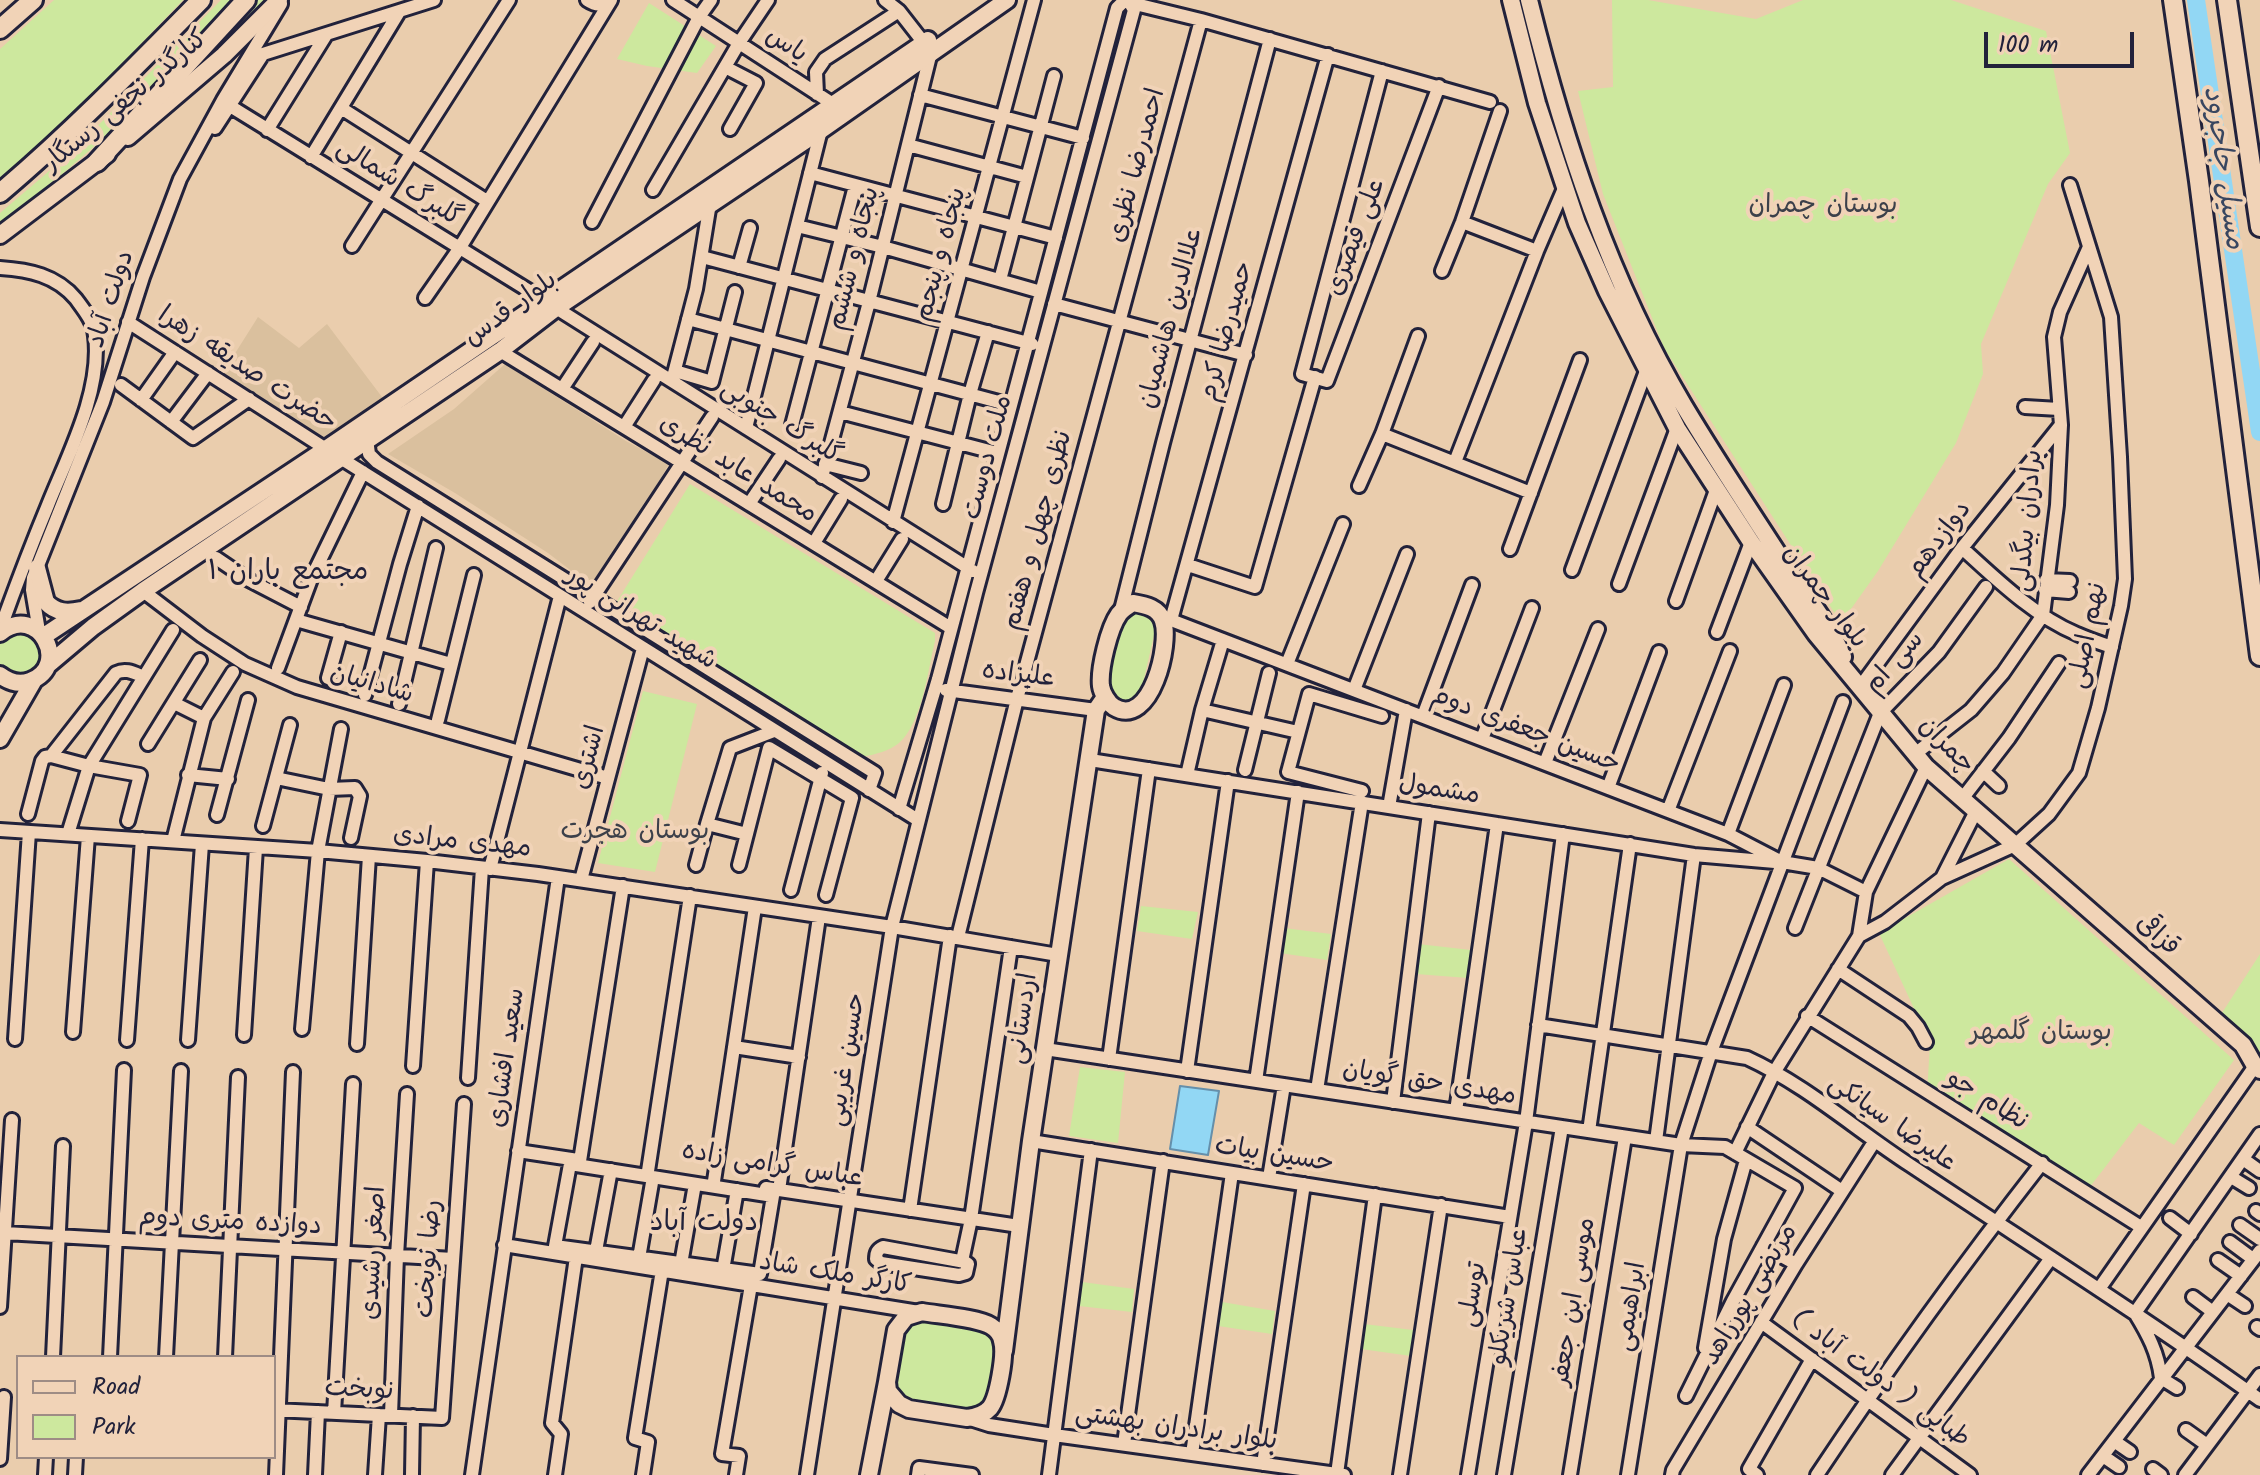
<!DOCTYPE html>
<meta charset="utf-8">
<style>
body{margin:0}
#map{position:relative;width:2260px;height:1475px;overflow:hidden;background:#eacdad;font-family:Kalam,sans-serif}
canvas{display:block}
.legend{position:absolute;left:16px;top:1355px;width:260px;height:104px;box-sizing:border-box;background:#f1d3b7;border:2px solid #9e8c85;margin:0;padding:10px 14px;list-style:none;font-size:24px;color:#22223b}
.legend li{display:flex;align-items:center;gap:16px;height:40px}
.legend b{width:40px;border:2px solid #9e8c85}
.scale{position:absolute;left:1984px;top:32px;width:150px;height:36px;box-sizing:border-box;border:4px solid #22223b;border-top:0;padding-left:10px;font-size:24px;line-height:28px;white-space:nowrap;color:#22223b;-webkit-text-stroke:6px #f1d3b7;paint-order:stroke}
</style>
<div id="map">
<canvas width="2260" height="1475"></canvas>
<ul class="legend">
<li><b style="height:10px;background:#f1d3b7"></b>Road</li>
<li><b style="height:22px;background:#cde89e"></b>Park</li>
</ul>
<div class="scale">100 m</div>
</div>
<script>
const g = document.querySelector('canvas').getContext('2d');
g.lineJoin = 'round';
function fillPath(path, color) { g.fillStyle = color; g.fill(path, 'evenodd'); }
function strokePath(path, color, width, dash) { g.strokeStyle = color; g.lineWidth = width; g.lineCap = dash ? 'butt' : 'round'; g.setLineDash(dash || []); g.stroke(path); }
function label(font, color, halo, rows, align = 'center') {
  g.font = font + ' Kalam,"Playpen Sans Arabic",sans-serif'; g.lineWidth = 8; g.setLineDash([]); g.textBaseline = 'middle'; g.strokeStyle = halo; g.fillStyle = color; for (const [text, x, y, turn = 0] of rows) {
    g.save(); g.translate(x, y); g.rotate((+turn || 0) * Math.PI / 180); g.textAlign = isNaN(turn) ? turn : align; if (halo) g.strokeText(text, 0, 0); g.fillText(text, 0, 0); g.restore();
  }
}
fillPath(new Path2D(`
 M258,317l41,31 28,-24 58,77 -60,40 -103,-67z
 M505,364l121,77 43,23 -38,65 -40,57 -43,-33 -93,-60 -67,-39 66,-45z`), '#dac09e');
fillPath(new Path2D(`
 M54,0h129c-59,61 -117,124 -183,178v-129z
 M221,0h22l-110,113 -73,63 -60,47v-10l75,-64z
 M251,0h19l-46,47 -54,48z
 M1612,0h36l108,19 47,-19h148l95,31 24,122 -22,31 -67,160 2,30 -27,69 -78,128 -37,52 -177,-275 -61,-154 -25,-103 35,-4z
 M649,3l67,43 -19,27 -50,-7 -30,-7z
 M690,484l245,149v8c-7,29 -13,82 -36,102 -10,8 -23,11 -36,14l-247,-154z
 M1137,611l10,3 6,5 2,12 -15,65c-5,4 -10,7 -17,6 -27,-5 -5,-65 -1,-81l6,-7z
 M35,632l10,30 -18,17 -27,-10v-31l3,-4z
 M643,691l54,13 -42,168 -57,-9z
 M2009,859l225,201 -60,85 -35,-22 -53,69 -159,-98 3,-51 -51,-110z
 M1141,906l57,6 -6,27 -55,-8z
 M1284,928l47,6 -4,26 -47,-7z
 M1418,944l53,6 -3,28 -52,-4z
 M2260,954v103l-14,-16 -26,-25z
 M1080,1067l45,5 -7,71 -49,-7z
 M1082,1282l52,7 -2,23 -53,-6z
 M1222,1302l53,9 -3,23 -54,-8z
 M920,1320l61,10 10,7 4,13 -7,44 -7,11 -13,5 -60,-9 -10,-7 -4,-11 8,-50 8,-9z
 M1364,1324l49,6 -2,26 -50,-7z`), '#cde89e');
const water = new Path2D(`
 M1180,1086l39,5 -11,64 -38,-6z`);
fillPath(water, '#92d7f4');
strokePath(water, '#658faa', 2);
strokePath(new Path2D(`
 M2196,0l64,432`), '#92d7f4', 18);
const minor = new Path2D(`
 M587,0c9,6 15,6 24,0
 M673,0l160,104
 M1127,2l74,18 289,82
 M725,67l31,16 -26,46
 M1382,71l-80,303 25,7 112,-295
 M817,94l-1,-22 9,-13 74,-48
 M920,95l163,43
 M230,106l314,194
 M341,108l146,93
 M215,128l48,-74 171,-54
 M267,130l59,-95
 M908,145l119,32
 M311,157l88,-145
 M810,173l246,65
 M653,190l86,-147 29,-43
 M592,222l107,-205 12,-17
 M1462,222l75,29
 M797,226l86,21 158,45
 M352,246l157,-246
 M702,257l330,87
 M739,267l11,-39
 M0,268c29,2 56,7 76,31 8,11 18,23 19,37 7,55 -27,119 -47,169 -17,41 -33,83 -48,125
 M1442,271l20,-49 38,-111
 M1000,280l54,-204
 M425,298l34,-49 152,-249
 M1054,304l192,51
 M556,308l417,263
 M688,319l322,86
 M128,322l198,127 592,371
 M500,351l451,277
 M675,371l37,11 23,-90
 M672,381l24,-92 14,-86
 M121,385l72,53 56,-39
 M562,389l31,-47
 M141,400l34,-48
 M2025,407l34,2
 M840,412l157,41
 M171,422l37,-49
 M792,425l63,-239
 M624,427l30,-47
 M746,428l75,-298
 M1382,434l149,59
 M367,439l2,15 8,8 498,311 -6,17
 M1455,462l82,-211 28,-65
 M825,464l36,9
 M822,477l47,-175 62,-250 -32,-41 -14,-11
 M1359,486l23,-52 36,-98
 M749,504l30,-45
 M943,504l27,-110 18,-62
 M893,522l141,-522
 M814,543l27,-44
 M1962,548c34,31 72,68 115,86 11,5 23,9 35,13
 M1510,549l70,-189
 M216,558l31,21 54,28
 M1188,565l67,22 60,-210
 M1572,570l74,-199
 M2046,580l24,1
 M876,581l26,-42
 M1619,584l58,-156
 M2045,590l24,2
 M143,591l59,45 43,28 52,23 311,91
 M1676,601l40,-111
 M590,602l122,-185
 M1121,610l42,-167 107,-404
 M296,620l155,44
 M1163,620h8l52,20 505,194 54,28 36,6 48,24
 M1171,620l157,-565
 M39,631l-7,-41 1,-12 70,-176 40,-125 37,-98 43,-79 58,-96
 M1717,632l34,-90
 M1287,664l56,-140
 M278,668l33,-89 52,-107
 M328,678l13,-46
 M1860,687l102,-139 98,-122
 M946,690l150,20
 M1354,690l53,-136
 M365,695l35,-131 18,-58
 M174,703l30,15
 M399,704l37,-156
 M1202,710l96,22
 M1423,716l49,-131
 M438,720l36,-145
 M1482,739l50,-131
 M148,744l52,-84
 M1915,754l56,-44 32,-37 40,-58 14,-110 4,-80 -7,-88 6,-25 29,-65
 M51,756l65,-83c10,-5 18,0 28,4
 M1090,760l604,95 81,7
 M1545,763l53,-134
 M1245,770l24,-97
 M1983,771l16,15
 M188,775l40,4
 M1187,775l15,-65 21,-70
 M276,778l53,11 26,-1 5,8 -9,42
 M1608,788l51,-136
 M1362,791l-74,-19 21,-78 73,22
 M1962,799l47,-61 50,-75
 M1389,807l17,-97
 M899,809l39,-130 179,-671 7,-7
 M1668,811l62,-160
 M28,814l14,-53 3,-4 6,-1 38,10 51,9 -12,46
 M217,815l31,-115
 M707,824l23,-76 44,-17
 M263,826l27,-101
 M0,830l318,21 109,10 111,13 354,53 166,28
 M68,834l21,-68 84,-136
 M1728,834l56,-149
 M173,841l31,-123 29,-46
 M696,865l11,-41 40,10
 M739,865l30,-117 83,50 -26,97
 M490,869l70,-273
 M1942,878l34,-67
 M581,880l62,-232
 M791,890l31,-117
 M1795,928l85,-215 59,-61 47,-65
 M1859,936l26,-14 57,-44 73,-33 34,-31 30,-41 19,-65 23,-102 4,-27 -5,-122 -9,-140 -41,-132
 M958,937l59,-238 184,-679
 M1838,969l71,47 9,11 8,15
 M1807,1016l334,211
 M1538,1025l209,33c59,27 109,72 163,107 117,78 236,153 350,235
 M302,1029l16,-178 23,-122
 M73,1032l15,-196
 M244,1035l12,-187
 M15,1039l14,-207
 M127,1040l15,-201
 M188,1040l14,-196
 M357,1044l12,-188
 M734,1047l65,10
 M1045,1049l636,96 44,2 70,41 -62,113 -47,95
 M1109,1059l40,-290
 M413,1066l14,-205
 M1187,1071l41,-290
 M1775,1071l84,-135 7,-44 60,-125
 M468,1078l14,-210
 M1256,1081l42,-289
 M1317,1090l45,-288
 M1393,1102l36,-289
 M1456,1111l41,-287
 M1747,1127l95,64
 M1589,1131l41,-287
 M1031,1141l479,76
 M1656,1141l38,-286
 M518,1151l60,9
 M1735,1153l37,-76
 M2243,1159l17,12
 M580,1161l43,-275
 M570,1164l203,32 -13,78 -205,-28z
 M648,1171l42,-275
 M2231,1177l18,11
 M1269,1178l15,-93
 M714,1181l41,-274
 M766,1188l253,38
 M779,1190l40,-273
 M910,1210l40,-274
 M2256,1211l4,3
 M2170,1218l21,16
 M2240,1225l20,14
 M5,1233l448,26
 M2230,1242l23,17
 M504,1245l415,67
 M1763,1246l33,18
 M883,1247l82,15 3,2 -2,9 -7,2 -78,-12 -5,-4c0,-6 1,-9 7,-12z
 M596,1251l15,-81
 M639,1258l14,-81
 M2218,1260l23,16
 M962,1261l9,-42 40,-272
 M681,1264l14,-80
 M723,1270l14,-80
 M2099,1289l156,-223
 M2227,1294l18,12
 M2193,1297l20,15
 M0,1307l12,-187
 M1761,1322l209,153
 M2257,1327l3,2
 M1705,1348l19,-109 22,-79
 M53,1357l10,-211
 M110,1357l14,-287
 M166,1357l15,-286
 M225,1357l13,-280
 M2177,1388l-16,-10c-3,-25 -13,-44 -26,-65l125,-179
 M274,1410l168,8 22,-314
 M334,1413l19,-329
 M391,1415l6,-159 10,-162
 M967,1418l22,7 65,10 290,40
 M2186,1430l21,15
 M2114,1441l16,11
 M1124,1444l39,-283
 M1192,1454l40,-281
 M2103,1456l16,11
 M0,1459l4,-62
 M1263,1464l41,-280
 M2153,1469l8,6
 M1337,1474l38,-279
 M45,1475l1,-18
 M75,1475l1,-18
 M276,1475l17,-403
 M315,1475l3,-63
 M375,1475l4,-60
 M412,1475l1,-59
 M472,1475l86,-598
 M555,1475l6,-41 -9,-11 24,-166
 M643,1475l5,-33 -13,-4 27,-168
 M736,1475l3,-19 -17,-2 29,-169
 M807,1475l85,-548 84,-334 158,-583 -4,-7
 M918,1475l1,-7 53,7
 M1049,1475l42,-325
 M1400,1475l41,-270
 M1468,1475l58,-353 37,-288
 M1504,1475l58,-348
 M1570,1475l55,-338
 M1628,1475l53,-330 30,-93 132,-350
 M1672,1475l1,-5 123,-206 78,-122
 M1757,1475l-8,-6 63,-110
 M1817,1475c71,-107 146,-211 225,-312
 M1892,1475l159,-217
 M2088,1475l172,-224
 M2185,1475l75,-100`);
const major = new Path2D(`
 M1511,0l26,103 40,120 30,68 70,137 74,114 65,92 110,133 317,278 12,21 5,4
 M1529,0c35,141 80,280 155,406 31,52 65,103 98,154 21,32 46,62 61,97
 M128,137l96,-82 55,-55
 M0,235l107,-81
 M37,568l9,34c10,11 22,11 35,8
 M1133,603c13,2 26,5 30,18 8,22 -12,108 -49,86 -6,-4 -12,-14 -13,-21 -2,-17 8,-58 18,-72 4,-5 9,-8 14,-11z
 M0,633c38,-31 72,33 30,48 -11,4 -21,1 -30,-6
 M44,636l282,-187 602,-409
 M48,665l45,-38 50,-36 357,-240 56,-43 265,-178 186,-130
 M0,739l34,-59
 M922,1312c17,3 56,6 69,14 5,3 10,9 11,15 4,13 -4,57 -12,67 -6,7 -14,9 -23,10l-58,-9 -10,-5 -11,-13 -1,-9 9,-52 10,-13z
 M1004,1351l27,-210 65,-431 9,-13
 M869,1475l18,-93`);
const highway = new Path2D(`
 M2173,0l26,181 61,475
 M2227,0l33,227
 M0,29l33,-29
 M97,162l149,-162
 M0,193c71,-60 136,-127 201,-193`);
strokePath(minor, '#22223b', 18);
strokePath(major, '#22223b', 22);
strokePath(highway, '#22223b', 24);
strokePath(minor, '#f1d3b7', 12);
strokePath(major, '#f1d3b7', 16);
strokePath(highway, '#f1d3b7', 18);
label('26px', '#22223b', '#f1d3b7', [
 ["یاس",785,47,33],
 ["کنارگذر نجفی رستگار",127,103,-40],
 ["احمدرضا نظری",1139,166,-75],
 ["گلبرگ شمالی",398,185,32],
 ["علی قیصری",1358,238,-69],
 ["پنجاه و پنجم",943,255,-75],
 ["پنجاه و ششم",856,259,-76],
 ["دولت آباد",113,300,-72],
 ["بلوار قدس",512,311,-36],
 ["علاالدین هاشمیان",1173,319,-75],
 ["حمیدرضا کرم",1229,332,-75],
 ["حضرت صدیقه زهرا",246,371,33],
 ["گلبرگ جنوبی",780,424,32],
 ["ملت دوست",990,458,-75],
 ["محمد عابد نظری",737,471,32],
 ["برادران بیگدلی",2030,521,-85],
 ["نظری چهل و هفتم",1040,531,-75],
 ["دوازدهم",1941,541,-53],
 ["بلوار چمران",1823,598,53],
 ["شهید تهرانی پور",640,620,32],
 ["نهم اصلی",2090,636,-79],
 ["سی ام",1896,664,-48],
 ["علیزاده",1018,677,7],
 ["شادانیان",371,686,16],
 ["حسین جعفری دوم",1525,732,21],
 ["چمران",1945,747,46],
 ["اشتری",591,758,-75],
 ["مشمول",1439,792,9],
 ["مهدی مرادی",462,844,6],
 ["قزاقی",2156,937,41],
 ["اردستانی",1025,1019,-82],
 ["سعید افشاری",509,1058,-82],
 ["حسین غریبی",849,1060,-81],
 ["مهدی حق گویان",1429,1085,9],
 ["نظام جو",1986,1102,32],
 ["علیرضا سیانکی",1891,1125,35],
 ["حسین بیات",1274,1157,9],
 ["عباس گرامی زاده",772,1167,9],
 ["دوازده متری دوم",230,1224,3],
 ["اصغر رشیدی",376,1253,-87],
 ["رضا نوبخت",431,1259,-86],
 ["کارگر ملک شاد",835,1276,9],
 ["توسلی",1475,1295,-81],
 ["مرتضی پورزاهد",1752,1296,-59],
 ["عباس شریکلو",1511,1297,-81],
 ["موسی ابن جعفر",1576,1302,-81],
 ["ابراهیمی",1633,1307,-81],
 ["طبایی ( دولت آباد )",1879,1381,36],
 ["نوبخت",359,1392,3],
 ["بلوار برادران بهشتی",1176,1430,8]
]);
label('26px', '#3c404a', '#f1d3b7', [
 ["بوستان چمران",1823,208],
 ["بوستان هجرت",635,834],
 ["بوستان گلمهر",2041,1035]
]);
label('italic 28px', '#384660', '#f1d3b7', [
 ["مسیل جاجرود",2221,168,82]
]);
label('28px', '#22223b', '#f1d3b7', [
 ["مجتمع باران ١",288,574],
 ["دولت آباد",704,1225]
]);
</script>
